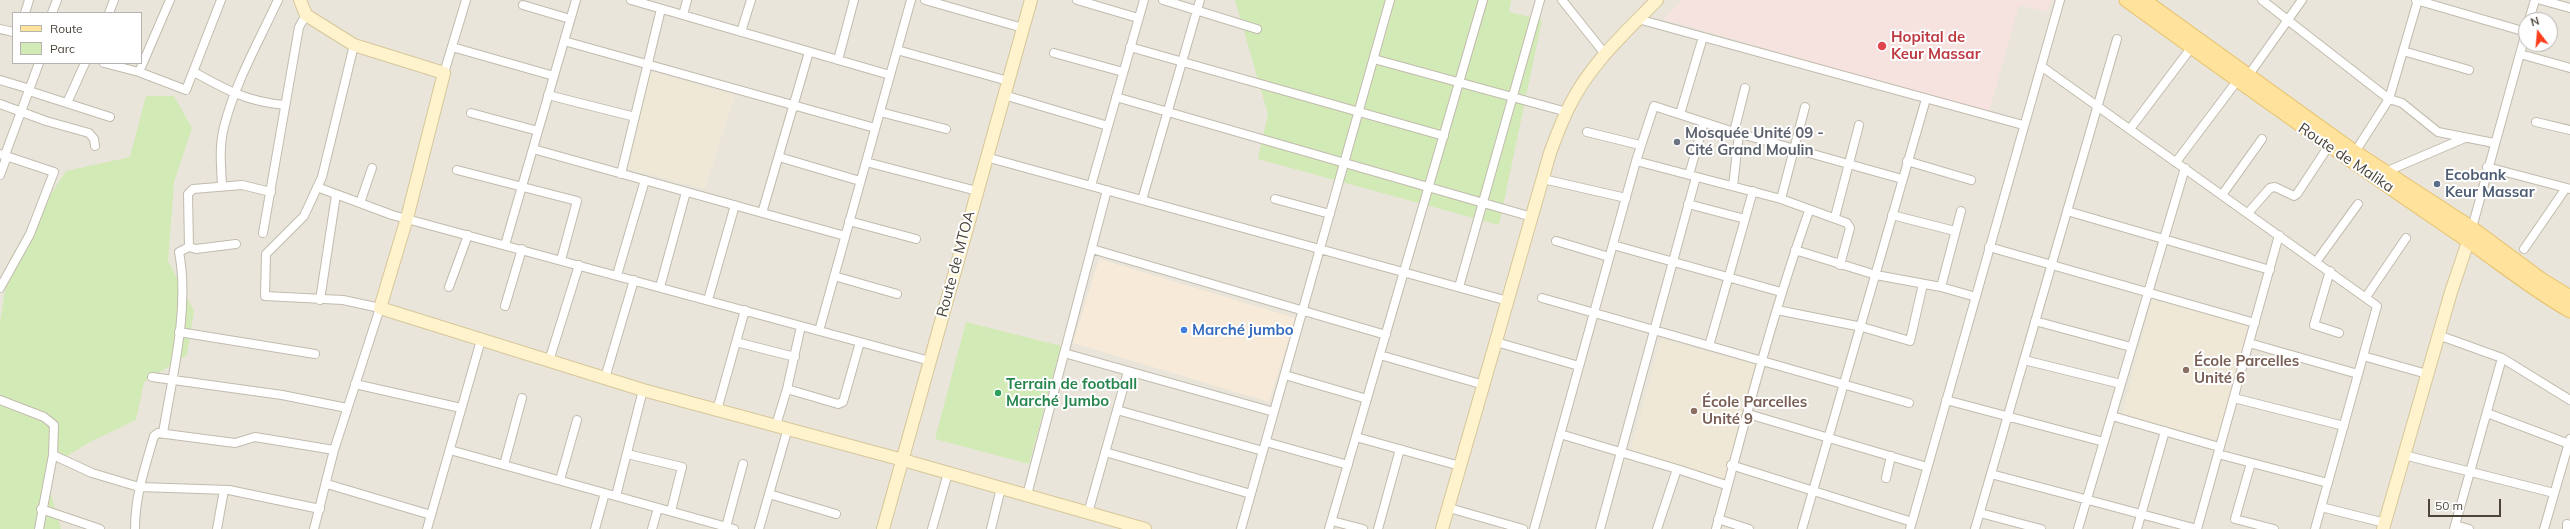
<!DOCTYPE html>
<meta charset="utf-8">
<style>
body{margin:0}
#map{position:relative;width:2570px;height:529px;overflow:hidden;background:#f6f3ec;font-family:Mulish,sans-serif}
canvas{display:block}
.legend{position:absolute;left:12px;top:12px;width:130px;height:52px;box-sizing:border-box;background:#fff;border:1px solid #b7b4b0;margin:0;padding:5px 7px;list-style:none;font-size:12px;color:#4b4439}
.legend li{display:flex;align-items:center;gap:8px;height:20px}
.legend b{width:20px;border:1px solid #b7b4b0}
.north{position:absolute;left:2518px;top:12px;width:40px;height:40px;box-sizing:border-box;background:#fff;border:1px solid #b7b4b0;border-radius:50%;rotate:344deg;font-size:11px;font-weight:700;line-height:16px;text-align:center;color:#4b4439}
.north::after{content:'';display:block;margin:auto;width:14px;height:18px;background:#fc3f1d;clip-path:polygon(50% 0,100% 100%,50% 72%,0 100%)}
.scale{position:absolute;left:2428px;top:499px;width:73px;height:18px;box-sizing:border-box;border:2px solid #4b4439;border-top:0;padding-left:5px;font-size:12px;line-height:14px;white-space:nowrap;color:#4b4439;-webkit-text-stroke:3px #fff;paint-order:stroke}
</style>
<div id="map">
<canvas width="2570" height="529"></canvas>
<ul class="legend">
<li><b style="height:5px;background:#ffe39c"></b>Route</li>
<li><b style="height:11px;background:#d2eab5"></b>Parc</li>
</ul>
<div class="north">N</div>
<div class="scale">50 m</div>
</div>
<script>
const g = document.querySelector('canvas').getContext('2d');
g.lineJoin = 'round';
function fillPath(path, color) { g.fillStyle = color; g.fill(path, 'evenodd'); }
function strokePath(path, color, width, dash) { g.strokeStyle = color; g.lineWidth = width; g.lineCap = dash ? 'butt' : 'round'; g.setLineDash(dash || []); g.stroke(path); }
function label(font, color, halo, rows, align = 'center') {
  g.font = font + ' Mulish,sans-serif'; g.lineWidth = 4; g.setLineDash([]); g.textBaseline = 'middle'; g.strokeStyle = halo; g.fillStyle = color; for (const [text, x, y, turn = 0] of rows) {
    g.save(); g.translate(x, y); g.rotate((+turn || 0) * Math.PI / 180); g.textAlign = isNaN(turn) ? turn : align; if (halo) g.strokeText(text, 0, 0); g.fillText(text, 0, 0); g.restore();
  }
}
fillPath(new Path2D(`
 M0,0h2570v529h-2570zM13,13h128v50h-128zM2526,20h24v24h-24z`), '#eae5da');
fillPath(new Path2D(`
 M1099,259l196,59 -26,84 -196,-59z`), '#f7ead8');
fillPath(new Path2D(`
 M650,71l85,24 -30,94 -79,-21z
 M2152,300l98,26 -31,114 -97,-26z
 M1661,339l99,27 -33,117 -98,-27z`), '#efe8d6');
fillPath(new Path2D(`
 M1682,0h369l-3,12 -29,-7 -30,107 -326,-93z`), '#f6e3e0');
fillPath(new Path2D(`
 M1235,0h276l-2,12 33,8 -43,205 -241,-66 10,-45z
 M146,96h28l18,32 -18,54 -6,79 26,50 -7,44 -43,27 -8,38 -48,23 -35,22 -3,26 11,38h-61v-207l10,-64 56,-87 64,-14z
 M966,322l95,24 -32,118 -94,-25z`), '#d2eab5');
const street = new Path2D(`
 M631,0l259,75
 M925,0l98,28
 M1077,0l61,18
 M1163,0l94,29
 M1562,0l43,54
 M2262,0l127,99 13,4 36,29 56,11
 M2416,0l110,32
 M2541,0l29,8
 M523,5l47,14
 M25,13l4,-13
 M52,13l5,-13
 M109,13l5,-13
 M683,15l4,-15
 M1638,19l385,106
 M2529,20l6,-20
 M0,29l13,3
 M741,32l10,-32
 M564,41l311,87
 M452,47l102,29
 M1130,47l314,89
 M897,50l111,31
 M2403,51l66,19
 M1054,53l69,19
 M2520,54l50,14
 M1374,59l193,53
 M838,60l16,-60
 M104,63l35,9 47,18 35,-90
 M2041,66l336,240 -62,223
 M139,72l31,-72
 M194,72c32,18 54,30 91,33
 M444,73l22,-73
 M2248,76l54,-76
 M0,80l30,9
 M29,91l81,26
 M548,95l87,22
 M1004,95l104,31
 M1116,97l416,120
 M67,103l18,-40
 M0,104l46,17 43,12 5,6 1,7
 M880,112l66,17
 M471,113l67,18
 M1680,114l23,-77
 M2536,122l34,8
 M2130,129l61,-81
 M1587,132l53,13
 M1734,132l11,-44
 M533,149l312,87
 M2355,152l34,-53 29,-99
 M0,154l54,18 -24,62 -30,54
 M5,155l34,-92
 M779,157l81,24
 M986,157l522,144
 M1636,161l145,38 66,24 3,5 -10,37
 M1907,161l64,19
 M866,162l111,29
 M2176,162l61,-81
 M2487,167l83,22
 M457,170l120,31 -16,59
 M2385,172l80,-34
 M621,174l40,-165
 M0,175l7,-19
 M1689,175l15,-53
 M1543,179l83,19
 M222,185c-1,-19 -3,-39 2,-58 11,-44 35,-86 54,-127
 M1091,186l53,-186
 M1733,186l6,-52
 M317,187l75,28 538,146
 M2222,195l40,-56
 M1275,199l55,15
 M1781,199l24,-92
 M1142,200l58,-200
 M360,203l12,-35
 M1688,204l57,15
 M2067,211l203,59
 M762,213l47,-161
 M2248,213l22,-25 5,-1 19,9 3,-2 31,-47
 M1892,215l63,16
 M1835,217l24,-92
 M849,221l67,18
 M2472,228l54,-196
 M263,233l36,-206 7,-12
 M1556,241l53,16
 M236,244l-40,5 -7,-2 -1,-53 5,-5 49,-4 29,7
 M505,245l71,-245
 M1613,245l168,47
 M1989,247l266,76
 M1092,249l294,86
 M2524,249l42,-61
 M1795,250l81,25 65,12 35,10
 M2316,262l42,-58
 M2330,271l-16,54 25,8
 M617,275l28,-95
 M834,276l63,18
 M449,287l19,-52
 M660,287l26,-95
 M1459,287l81,-287
 M1941,287l20,-76
 M2366,297l40,-59
 M1542,298l367,105
 M320,300l16,-105
 M708,300l27,-95
 M505,306l17,-57
 M1777,310l85,17 48,14 13,-57
 M2035,321l96,26
 M819,331l92,-331
 M179,332l136,22
 M2438,335l64,23 68,42
 M736,342l59,15
 M1496,342l83,24
 M2249,343l109,31
 M1709,346l44,-155
 M1064,353l210,59
 M1380,355l104,30
 M2363,356l64,18
 M2024,360l97,24
 M549,361l30,-96
 M1285,375l82,24
 M152,377l130,18 65,13
 M605,378l29,-98
 M355,384l106,24
 M787,389l51,15 5,-2 17,-60
 M2234,398l110,28
 M0,400l44,17 10,8 -1,30 -14,74
 M1946,400l158,42
 M717,410l28,-100
 M1117,410l146,41
 M2487,413l82,31
 M1748,414l179,53
 M2112,416l107,31
 M776,425l11,-36 14,-63
 M163,433c9,-56 27,-125 16,-181l10,-5
 M1560,434l117,35
 M1356,437l104,29
 M1266,442l82,23
 M450,450l284,79
 M1105,452l146,42
 M627,454l55,13 -11,44
 M2218,454l110,29
 M53,455l39,18 47,14 90,3 91,19
 M2404,455l150,38
 M2251,463l-16,56 39,10
 M504,465l18,-67
 M1731,465l181,57
 M1991,474l206,55
 M1886,478l5,-22
 M560,480l17,-60
 M327,484l104,31
 M769,494l67,20
 M1027,495l80,-305
 M616,496l27,-106
 M2321,507l64,16
 M1449,508l74,21
 M41,509l59,20
 M1088,513l40,-142
 M1980,513l61,16
 M1718,519l31,10
 M1332,521l31,8
 M2455,525l14,4
 M726,527l17,-63
 M135,529c0,-33 10,-62 19,-93l4,-3 77,10 20,-6 79,13
 M217,529l7,-39
 M314,529l20,-79 46,-142 -37,-8 -78,-4 1,-42 38,-38 18,-39 32,-132
 M427,529l54,-189
 M595,529l10,-36
 M652,529l6,-21
 M759,529l29,-101
 M932,529l16,-56
 M991,529l10,-41
 M1241,529l149,-529
 M1329,529l154,-529
 M1378,529l22,-80
 M1534,529l102,-368 18,-55 80,26 168,47
 M1600,529l96,-352
 M1657,529l20,-60 49,16
 M1716,529c29,-107 56,-214 93,-318
 M1802,529l124,-430
 M1910,529l150,-529
 M1975,529l142,-490
 M2078,529l107,-361
 M2137,529l28,-98
 M2197,529l82,-294
 M2454,529l48,-171
 M2544,529l26,-90
 M2567,529v-5`);
const secondary = new Path2D(`
 M300,0l6,15 48,30 90,28 -37,145 -27,90 263,82 260,70 242,69
 M883,529l148,-529
 M1442,529l108,-376c6,-16 12,-33 20,-48 20,-41 56,-73 87,-105
 M2383,529l68,-237 20,-59`);
const primary = new Path2D(`
 M2126,0c109,79 218,157 329,232 39,26 74,56 115,79
 M2144,0l211,152 117,76 69,51 29,18`);
strokePath(street, '#c2bbae', 10);
strokePath(secondary, '#d6c79b', 14);
strokePath(primary, '#e6c16a', 15);
strokePath(street, '#fff', 8);
strokePath(secondary, '#fff3cd', 12);
strokePath(primary, '#ffe39c', 13);
for (const [x, y, r, color] of [
 [1882,46,5,"#e0444e"],
 [1677,142,4,"#6b7280"],
 [2437,184,4,"#5c6f8a"],
 [1184,330,4,"#3f7fe0"],
 [2186,370,4,"#8d6e63"],
 [998,393,4,"#2e9e5b"],
 [1694,411,4,"#8d6e63"]
]) { const dot = new Path2D(); dot.arc(x, y, r, 0, 2 * Math.PI); g.fillStyle = color; g.fill(dot); strokePath(dot, '#fff', 1.5); }
label('bold 15px', '#be3a42', '#fff', [
 ["Hopital de",1891,37],
 ["Keur Massar",1891,54]
], 'left');
label('bold 15px', '#5b616d', '#fff', [
 ["Mosquée Unité 09 -",1685,133],
 ["Cité Grand Moulin",1685,150]
], 'left');
label('15px', '#4b4439', '#fff', [
 ["Route de Malika",2346,158,34],
 ["Route de MTOA",956,264,-75]
]);
label('bold 15px', '#4e5e75', '#fff', [
 ["Ecobank",2445,175],
 ["Keur Massar",2445,192]
], 'left');
label('bold 15px', '#366cbe', '#fff', [
 ["Marché jumbo",1192,330]
], 'left');
label('bold 15px', '#785e54', '#fff', [
 ["École Parcelles",2194,361],
 ["Unité 6",2194,378],
 ["École Parcelles",1702,402],
 ["Unité 9",1702,419]
], 'left');
label('bold 15px', '#27864d', '#fff', [
 ["Terrain de football",1006,384],
 ["Marché Jumbo",1006,401]
], 'left');
</script>
